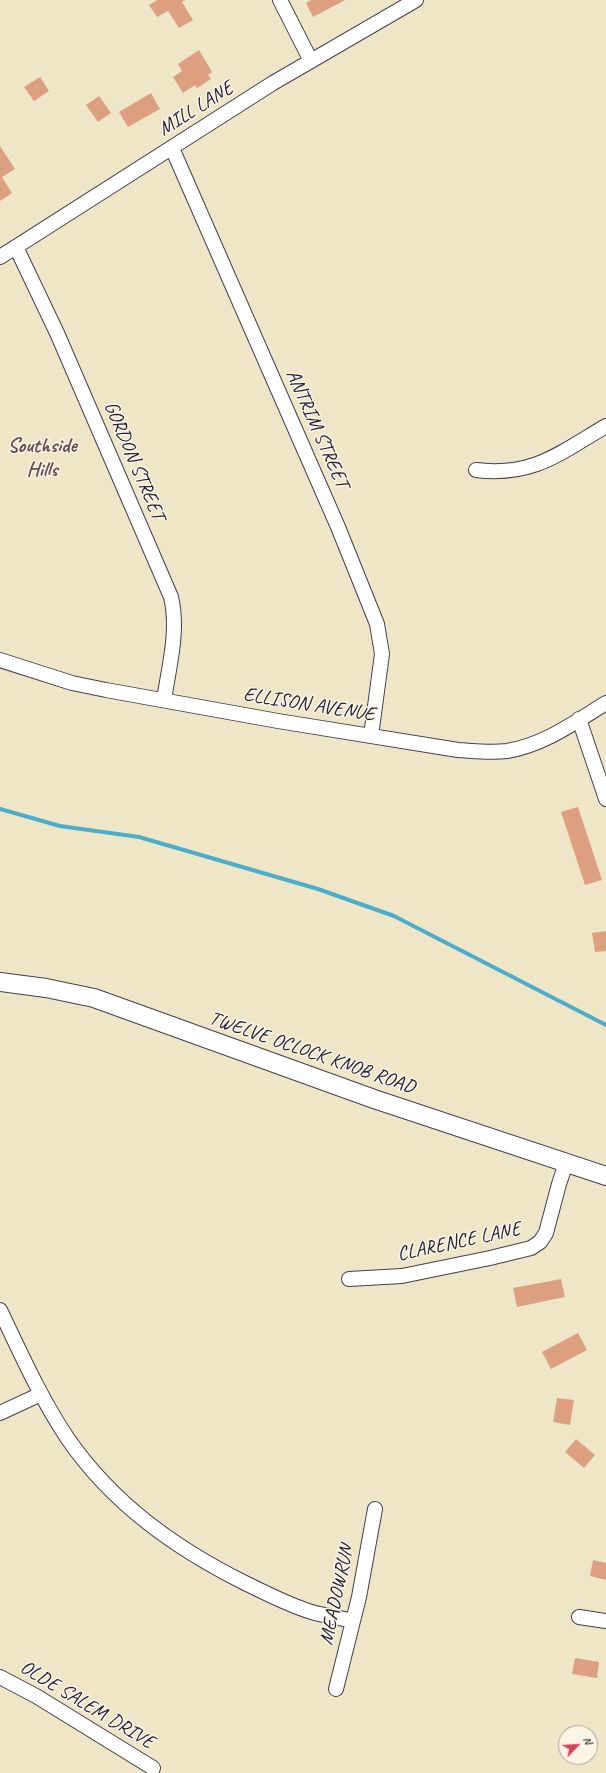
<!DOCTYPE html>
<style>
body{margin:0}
#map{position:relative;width:606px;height:1773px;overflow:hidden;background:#efe6c8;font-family:Caveat,sans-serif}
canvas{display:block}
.north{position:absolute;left:558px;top:1725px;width:40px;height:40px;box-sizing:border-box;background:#fcf5e5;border:1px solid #a5a1a1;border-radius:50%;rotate:65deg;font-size:11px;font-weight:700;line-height:16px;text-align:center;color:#22223b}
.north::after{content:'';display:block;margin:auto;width:14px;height:18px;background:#d1495b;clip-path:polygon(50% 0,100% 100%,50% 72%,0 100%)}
</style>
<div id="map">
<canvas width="606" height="1773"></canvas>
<div class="north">N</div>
</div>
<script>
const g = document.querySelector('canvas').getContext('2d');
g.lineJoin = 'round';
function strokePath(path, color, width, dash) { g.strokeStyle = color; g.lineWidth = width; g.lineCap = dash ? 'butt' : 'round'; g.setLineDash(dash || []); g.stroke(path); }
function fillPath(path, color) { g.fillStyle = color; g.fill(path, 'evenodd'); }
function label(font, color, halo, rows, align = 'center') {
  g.font = font + ' Caveat,sans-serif'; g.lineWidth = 3; g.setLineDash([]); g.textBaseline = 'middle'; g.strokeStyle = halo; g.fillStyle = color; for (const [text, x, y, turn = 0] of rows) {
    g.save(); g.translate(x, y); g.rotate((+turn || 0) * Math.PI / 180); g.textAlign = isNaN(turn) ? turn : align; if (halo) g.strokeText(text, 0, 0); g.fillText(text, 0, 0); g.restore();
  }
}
strokePath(new Path2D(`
 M0,809l60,17 79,11 179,52 76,27 212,109`), '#4badca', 4);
fillPath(new Path2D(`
 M157,0h28l-3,2 11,18 -14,8 -11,-17 -11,6 -8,-12z
 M311,0h34l-32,17 -7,-14z
 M199,50l13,22 -4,3 3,4 -14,9 -2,-3 -12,8 -10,-16 9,-6 -4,-7z
 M40,77l9,14 -15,10 -10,-14z
 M151,93l9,16 -32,18 -9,-15z
 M99,96l12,17 -13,9 -12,-17z
 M0,146l15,23 -13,8 10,16 -12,8z
 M578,807l24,73 -17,5 -24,-73z
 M606,931v20l-11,1 -3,-19z
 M561,1279l4,18 -48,10 -4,-19z
 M578,1333l9,17 -36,19 -9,-17z
 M557,1398l17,2 -4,25 -17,-3z
 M576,1439l19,16 -11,13 -19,-16z
 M593,1560l13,3v17l-16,-4z
 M575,1658l24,4 -2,16 -25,-4z`), '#dca081');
const minor = new Path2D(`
 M280,0l31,61
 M172,148l166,379 39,97 5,30 -11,82
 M16,247l41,86 114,264c8,34 -2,69 -7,103
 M0,257l273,-174 143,-83
 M476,470c57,7 84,-17 130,-44
 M0,660l72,23 34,7 172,31 180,29c17,1 33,3 49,1 37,-6 68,-29 99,-48
 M579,719l27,80
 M349,1279l53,-3 88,-18 41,-10 9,-6 6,-9 13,-49 7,-21
 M0,1310c21,44 41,89 68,129 45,65 107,109 177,144 23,11 45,23 70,30 12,3 25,5 38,8
 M0,1413l41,-19
 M579,1617l27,4
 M0,1677l36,19 117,72
 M336,1689l23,-92 16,-88`);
const tertiary = new Path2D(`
 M0,982l46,6 48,10 280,101 232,77`);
strokePath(minor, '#413f50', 16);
strokePath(tertiary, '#413f50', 20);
strokePath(minor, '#fff', 14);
strokePath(tertiary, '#fff', 18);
label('20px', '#22223b', '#fcf5e5', [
 ["MILL LANE",196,109,-32],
 ["ANTRIM STREET",317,429,66],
 ["GORDON STREET",134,461,67],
 ["ELLISON AVENUE",309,705,9],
 ["TWELVE OCLOCK KNOB ROAD",312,1053,19],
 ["CLARENCE LANE",459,1242,-12],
 ["MEADOWRUN",337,1595,-78],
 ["OLDE SALEM DRIVE",87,1705,31]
]);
label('bold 21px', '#634e54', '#fcf5e5', [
 ["Southside",42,446],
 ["Hills",42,470]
]);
</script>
